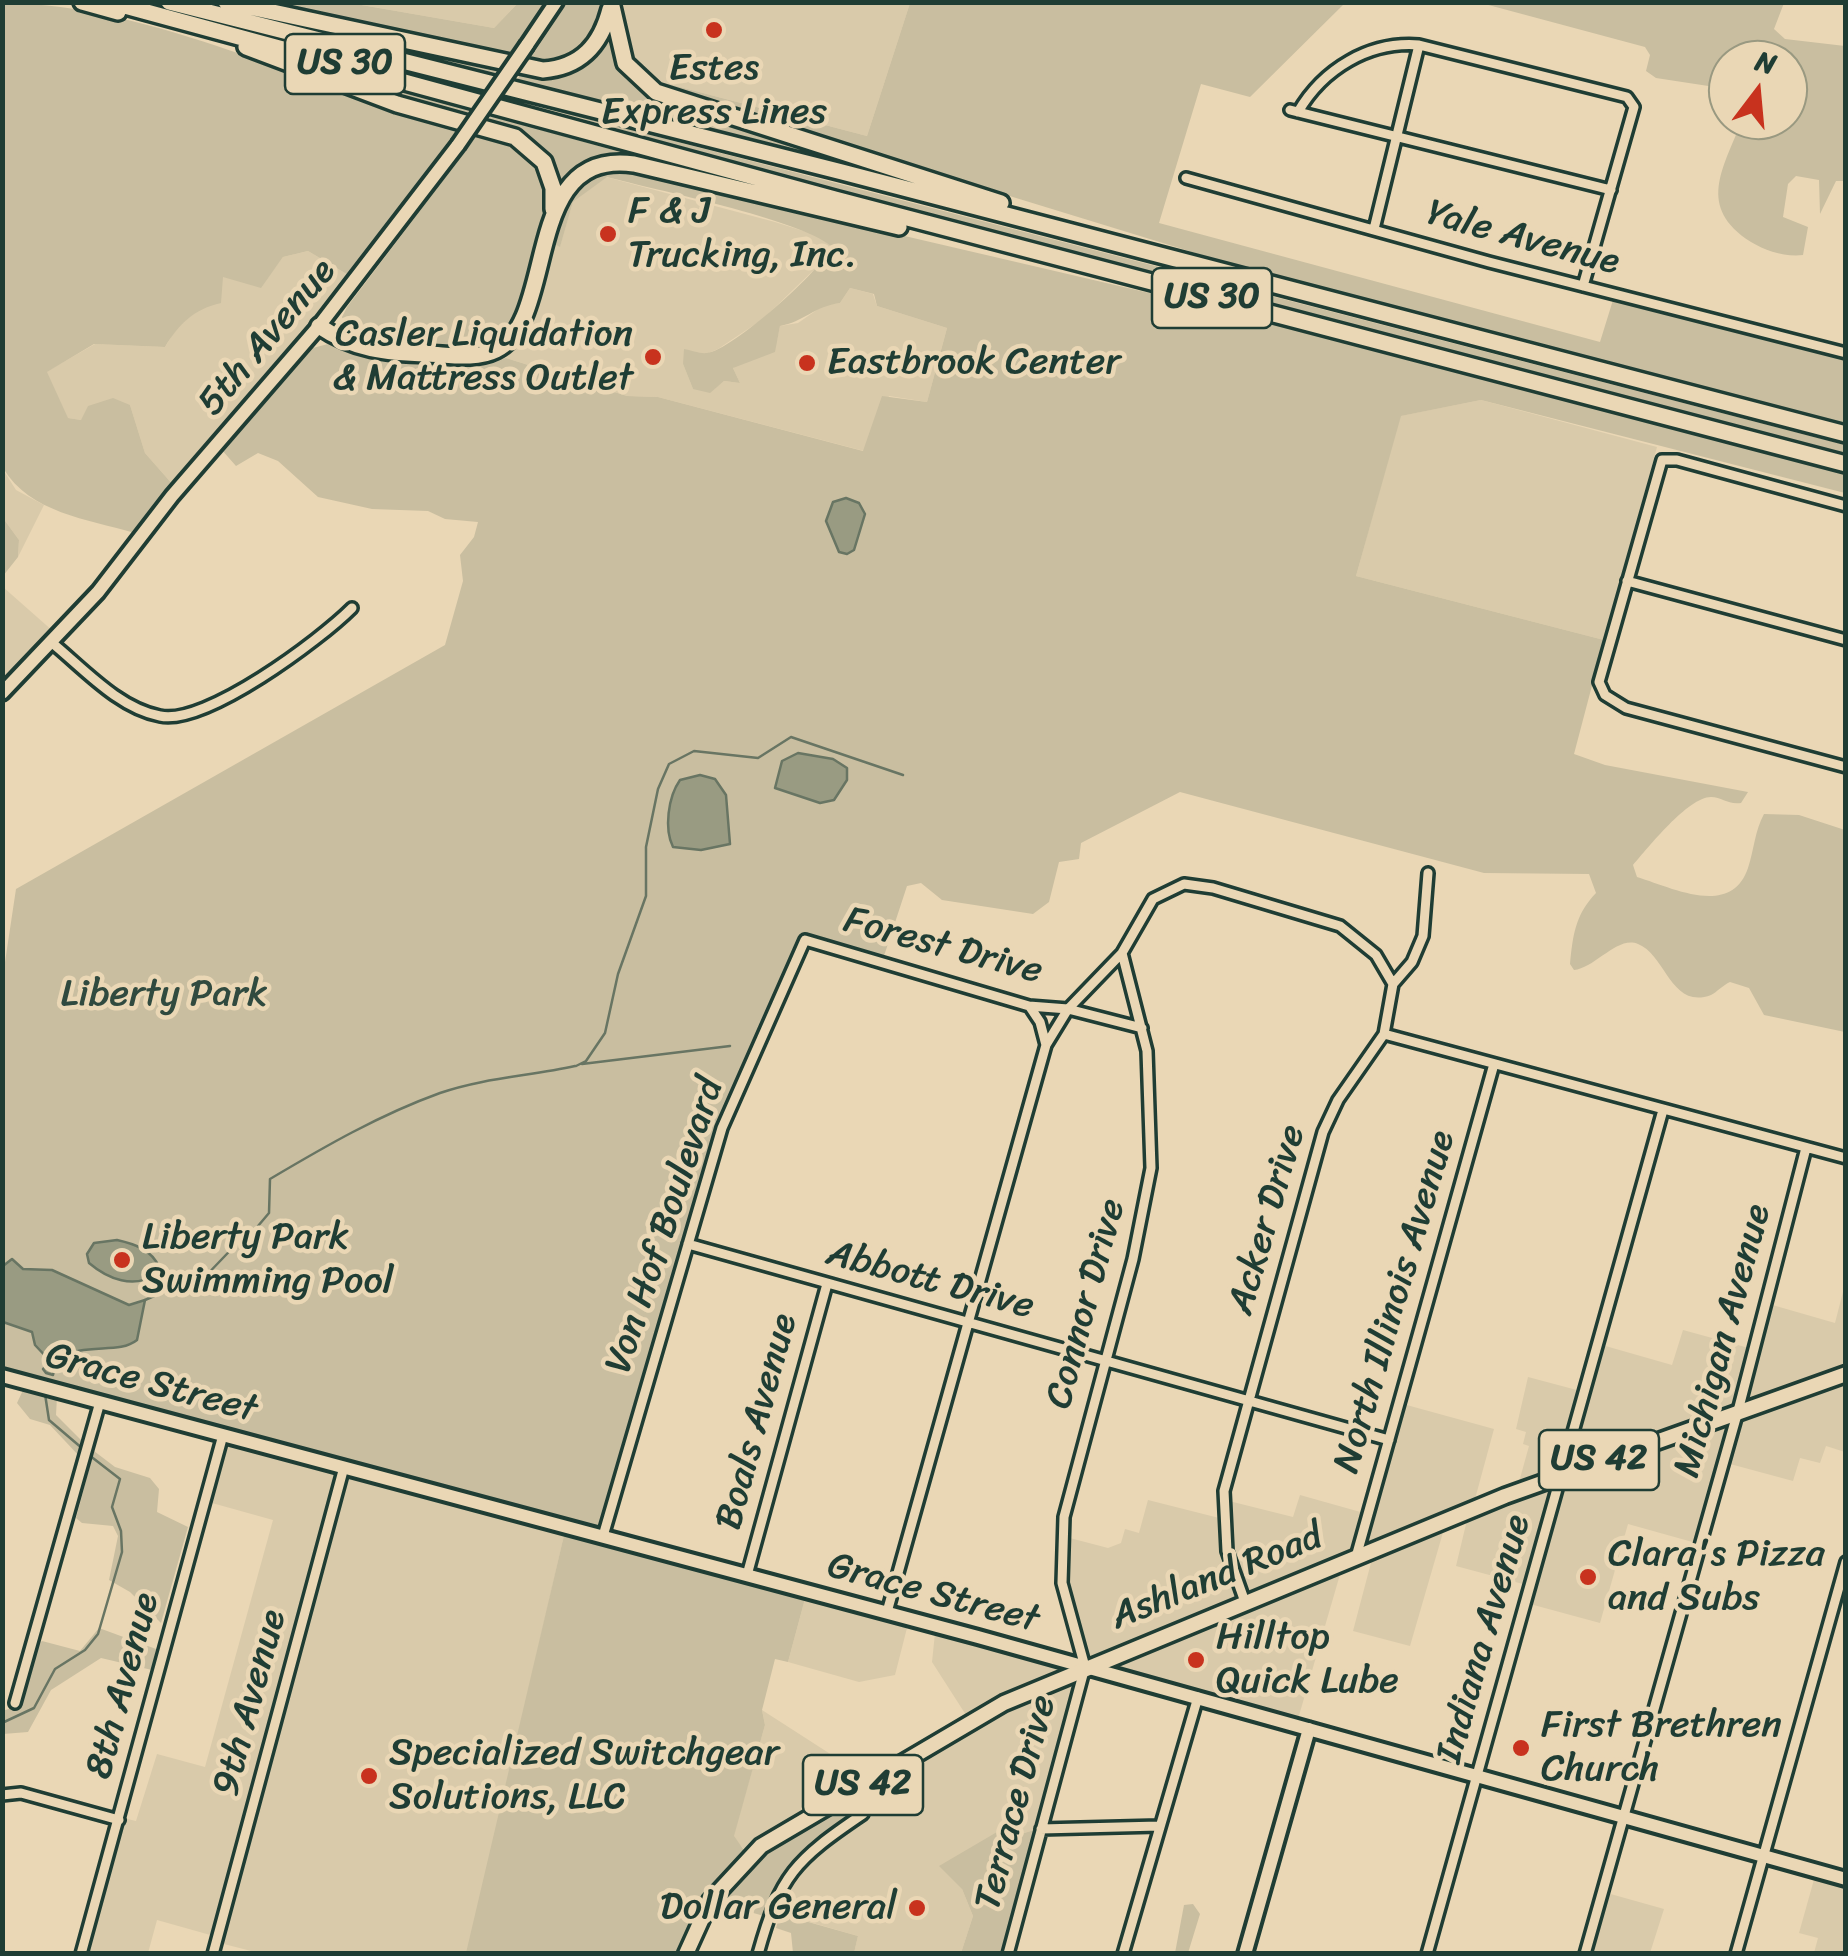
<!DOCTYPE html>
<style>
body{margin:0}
#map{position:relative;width:1848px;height:1956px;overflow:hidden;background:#ead7b5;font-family:Sriracha,sans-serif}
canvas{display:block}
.frame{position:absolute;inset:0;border:5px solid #1f3d34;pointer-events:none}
.north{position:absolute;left:1708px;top:40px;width:100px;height:100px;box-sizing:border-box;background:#ead7b5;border:2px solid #999981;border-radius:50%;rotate:16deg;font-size:28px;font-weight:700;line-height:40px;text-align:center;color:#1f3d34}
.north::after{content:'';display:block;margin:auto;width:35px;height:45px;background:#c8321e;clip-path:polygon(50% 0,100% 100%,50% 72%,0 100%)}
</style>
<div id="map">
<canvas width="1848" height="1956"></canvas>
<div class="frame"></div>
<div class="north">N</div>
</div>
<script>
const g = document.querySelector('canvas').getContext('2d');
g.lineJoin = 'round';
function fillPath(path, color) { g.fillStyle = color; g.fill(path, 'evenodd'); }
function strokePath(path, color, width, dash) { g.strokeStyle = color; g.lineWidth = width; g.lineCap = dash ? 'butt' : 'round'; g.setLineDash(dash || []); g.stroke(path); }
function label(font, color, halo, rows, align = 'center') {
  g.font = font + ' Sriracha,sans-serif'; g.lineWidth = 9; g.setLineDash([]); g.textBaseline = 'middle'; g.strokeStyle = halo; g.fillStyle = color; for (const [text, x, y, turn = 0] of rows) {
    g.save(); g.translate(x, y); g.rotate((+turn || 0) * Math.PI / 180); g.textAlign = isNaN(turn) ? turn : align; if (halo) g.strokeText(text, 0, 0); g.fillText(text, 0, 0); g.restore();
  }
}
fillPath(new Path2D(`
 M350,3h168l-24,25z
 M623,3h287l-43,133 -210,-55 -14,-10 -17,-27z
 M606,177l169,45 41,13 16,11 -8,14 -61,59 -45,30 -35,15 10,25h20l11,-8 16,2 -7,-15 44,-28 3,-14 18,-3 26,-18 16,-2 10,-15 23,6 4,12 70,22 -20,74 -38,-6 -25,55 -206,-54 -31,-1 -121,-38 20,-28 27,-87 7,3 13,-44z
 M308,251l42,25 -176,210 -29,-33 -15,-48 -49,15 -14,-2 -21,-46 49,-28 70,3 13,-21 25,-19 19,-30h46l15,-20z
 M1481,400l176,47 -53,193 -248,-64 44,-160z
 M2,468l14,22 28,15 -26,52 1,-17 -16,-22z
 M3,587l51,45 -51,53z
 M1845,1284v168l-19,-6 -6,17 -20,-5 -7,23 -74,-20 -23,82 -68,-19 -28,99 -70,-19 4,-17 -78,-21 11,-46 -23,9 -34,117 -57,-15 19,-72 -31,12 -43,148 -214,-60 -17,-77 -1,-45 42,11 13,-5 4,-14 14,4 9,-33 79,20 2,-19 64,16 7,-22 71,20 32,-111 91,25 -19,70 44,-17 10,-36 -6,-2 3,-12 -10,-3 12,-52 60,16 14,-48 70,20 11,-35 73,20 13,-46 66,19z
 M233,1443l332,88 -97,422h-209l-39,-10 1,-5 -64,-18 -9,33 -62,1 37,-136 13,3 21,-67 48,13 68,-247 -61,-17 14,-55z
 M806,1595l102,29 -13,51 -36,7 -71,-20z
 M935,1633l143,40 -14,65 -27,91 -38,12 -2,-8 -35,56 11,27 -12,37h-107l4,-17 -83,-24 -3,6 -8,-2 19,-41 36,-35 37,-27 -101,48 -22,-24 32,-112 -3,-15 101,65 103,-60 -34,-53z
 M1815,1876l30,9v68h-31l4,-15 -19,-5z
 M1607,1893l57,16 -14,44h-60z`), '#d9caaa');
fillPath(new Path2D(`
 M3,3c146,0 312,86 455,125l-108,148 -42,-25 -25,6 -22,31 -38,-11 -2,26c-27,6 -42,21 -56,44l-71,-3 -47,28 21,46 13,2 7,-14 25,-8 17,7 15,48 29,33 -39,47c-48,-14 -105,-20 -132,-65z
 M257,3h93l144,25 24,-25h28l-39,55z
 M567,3h34c3,43 -37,61 -73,59z
 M910,3h435l-95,94 -49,-13 -42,139 441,119 13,-42 232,58v67l-630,-166 -551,-169 -36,-32 29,23 210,55z
 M1481,3h303l-10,26 11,10 60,7v135h-9l-16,33 -1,-34 -23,-4 -8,8 -5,33 25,10 -5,28c-18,2 -37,-4 -52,-13 -55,-35 -28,-73 -9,-122h46v-60h-60v29l-72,-11 -10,-7 4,-16 -5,-8z
 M609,29l12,39 26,26 195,67 -326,-80 5,-7 20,2z
 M351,37l149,32 -5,7z
 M331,72l140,38 -5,6z
 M516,100l1329,345v9l-968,-252z
 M491,116l201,56 -75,-15 -57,28c-11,-39 -35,-53 -73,-63z
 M479,133c26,8 58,17 67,47 8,30 -27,148 -55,163 -28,15 -114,2 -144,-9l-5,-17 5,-10z
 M606,172h24l575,134 640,167v20l-364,-93 -80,16 -45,160 248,64 -30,114 31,11 143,27 -7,11c-13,2 -19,-6 -30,-6 -23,0 -63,51 -78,68l4,12c36,11 94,41 111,-9 6,-18 7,-38 16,-54l35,1 46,15v202l-81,-17 -15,-27 -19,-6c-7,3 -13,10 -19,13 -40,15 -45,-40 -73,-51 -20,-9 -43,24 -64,26l-4,-6c3,-29 5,-49 26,-71l-7,-19 -105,-1 -304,-81 -99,51 -2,16 -20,3 -10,40 -16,12 -91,-14 -21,-17 -14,3 -24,73 -82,-23 -86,200 -115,389 -10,2 -587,-157 -1,-388 14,-93 429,-244 18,-64 -3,-26 14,-18 4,-15 -33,-3 -17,-8 -56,-2 -54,-12 -40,-36 -20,-8 -22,13 -15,-17 88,-100 19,-5 29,11 40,5 79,3 30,-5 121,38 31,1 205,54 19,-55 45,6 20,-74 -70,-22 -3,-12 -24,-6 -10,15c-25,3 -37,19 -60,23l-5,26 -42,16 7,15 -16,-2 -14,12 -17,-4 -10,-25 1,-15c7,1 16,5 23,4 24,-2 118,-85 124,-107 -32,-27 -176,-56 -224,-69l-34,25 -13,45 -7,-4 21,-52z
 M3,518l16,22 -1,17 -15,19z
 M24,1388l33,9 -1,18 27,27 -3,15 -30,-32 -20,-6 -13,-16z
 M94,1451l21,16 35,11 9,11 -2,23 31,15 -27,96 -31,-31 -21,-12 9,-44 -5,-10 -31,-3 -6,-5z
 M565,1531l241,64 -18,67 -13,-3 -13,51 3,15 -31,111 10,14 -35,38 -32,65h-211z
 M99,1628l57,21 -4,21 -51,-12 -50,32 -23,42 -25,2 -1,-23 16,-5 20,-61 4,-4 38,10z
 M849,1802l8,11c-41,29 -77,55 -93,103l-46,-13 48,-51z
 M1037,1829l-34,124h-42l12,-37 -11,-27 -23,-23 58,-34 2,9z
 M1193,1904l7,10 -12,39h-13l9,-48z
 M780,1914l78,22 -4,17h-61l-2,-20 -15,-5z`), '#c9bea0');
const water = new Path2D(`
 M846,498l13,5 6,11 -11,36 -7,4 -8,-2 -13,-31 7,-19z
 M798,753l35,6 14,9v12l-13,20 -14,3 -45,-15 7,-27z
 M700,775l15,4 11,16 4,49 -29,6 -28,-3c-9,-18 -5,-50 7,-67z
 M117,1240c18,4 35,10 42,27l-3,8c-23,13 -47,5 -67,-12l-2,-9 7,-11z
 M12,1259l11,10 29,1 77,35 16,-5 -8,40c-20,16 -53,0 -81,21l-3,14 -7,-2 -3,-4 7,-8 -15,-16 -3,-13 -29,-10v-56z`);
fillPath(water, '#999b82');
strokePath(water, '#687563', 2.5);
strokePath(new Path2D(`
 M582,1064l148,-18
 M576,1066l10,-5 19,-28 13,-59 28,-78v-49l12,-58 11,-25 25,-13 64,7 33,-21 112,38
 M258,1226l11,-13 1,-34c54,-32 109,-64 170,-86 43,-15 90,-17 135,-27
 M145,1300l39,-17h15l46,-48
 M45,1394l4,26 34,29
 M2,1723l32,-15 21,-39 30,-19 13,-16 24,-82 -1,-21 -9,-24 8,-28 -31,-24`), '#687563', 2.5);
const street = new Path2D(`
 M1290,110l321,80
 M1298,112c25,-43 71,-71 121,-67l208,52 7,10 -51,179
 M1186,178l303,84 357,91
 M1374,229l45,-184
 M1846,506l-169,-46h-15l-63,222 6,13 21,13 220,59
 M1627,581l219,59
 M51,642c32,26 67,66 109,74 45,10 160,-76 192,-108
 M1030,1007l10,15 6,23
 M1384,1034l462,124
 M688,1244l701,196
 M603,1536l119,-408 83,-188 224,66 39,3 54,-56 31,-54 31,-15 29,4 127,38 36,29 17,29
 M1356,1557l138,-493
 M747,1575l80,-291
 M1245,1602l-18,-51 -3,-60 99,-359 15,-32 46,-66 9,-50 19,-22 11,-26 5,-63
 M887,1612l159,-567 22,-36 74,19
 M15,1703l85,-301
 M2,1795l19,-2 98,27
 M1041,1829l118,-3
 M81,1954l142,-519
 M213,1954l131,-487
 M758,1954c22,-79 37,-94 105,-140
 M1008,1954l77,-287 -23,-84 2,-66 69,-258 18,-91 -4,-117 -25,-98
 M1123,1954l75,-257
 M1427,1954l236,-844
 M1585,1954l153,-543 68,-263
 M1736,1954l110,-392`);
const secondary = new Path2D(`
 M527,45l29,-43
 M2,693l96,-101 74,-96 147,-170 139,-181
 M2,1376l976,261 868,242
 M1245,1954l64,-225`);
const primary = new Path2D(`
 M686,1954l24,-53 51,-55 243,-143 501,-207 341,-122`);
const highway = new Path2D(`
 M82,2l36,10
 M110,2l725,197 1011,265
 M169,2l673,170 1004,262
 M226,2l317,68c39,-3 58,-26 67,-61
 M611,2l14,61 31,29 345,111
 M246,47l151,57 118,33 29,25 9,26v21
 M319,326c35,24 68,27 109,28 22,1 48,6 68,-4 63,-31 24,-202 138,-186l265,63`);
strokePath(street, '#1f3d34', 16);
strokePath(secondary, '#1f3d34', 20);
strokePath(primary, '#1f3d34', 21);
strokePath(highway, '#1f3d34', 22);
strokePath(street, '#ead7b5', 9);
strokePath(secondary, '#ead7b5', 12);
strokePath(primary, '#ead7b5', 14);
strokePath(highway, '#ead7b5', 15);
const secondaryBridge = new Path2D(`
 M458,145l69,-100`);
strokePath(secondaryBridge, '#1f3d34', 20, []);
strokePath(secondaryBridge, '#ead7b5', 12);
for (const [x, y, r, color] of [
 [714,30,10,"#c8321e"],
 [608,234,10,"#c8321e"],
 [653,357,10,"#c8321e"],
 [807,363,10,"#c8321e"],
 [122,1260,10,"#c8321e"],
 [1588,1577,10,"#c8321e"],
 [1196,1660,10,"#c8321e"],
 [1521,1748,10,"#c8321e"],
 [369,1776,10,"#c8321e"],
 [917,1908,10,"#c8321e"]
]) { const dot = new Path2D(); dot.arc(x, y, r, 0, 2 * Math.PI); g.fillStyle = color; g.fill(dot); strokePath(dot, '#ead7b5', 4); }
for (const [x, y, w] of [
 [345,64,120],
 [1212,298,120],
 [1599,1460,120],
 [863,1785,120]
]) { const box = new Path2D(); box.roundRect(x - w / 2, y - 30, w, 60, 8); g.fillStyle = '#ead7b5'; g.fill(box); strokePath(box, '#1f3d34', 2.5); }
label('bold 35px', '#1f3d34', null, [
 ["US 30",345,64],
 ["US 30",1212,298],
 ["US 42",1599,1460],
 ["US 42",863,1785]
]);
label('38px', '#1f3d34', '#ead7b5', [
 ["Estes",714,69,"center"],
 ["Express Lines",714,113,"center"],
 ["F & J",628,212],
 ["Trucking, Inc.",628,256],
 ["Casler Liquidation",633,335,"right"],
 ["& Mattress Outlet",633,379,"right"],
 ["Eastbrook Center",827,363],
 ["Liberty Park",142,1238],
 ["Swimming Pool",142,1282],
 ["Clara's Pizza",1608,1555],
 ["and Subs",1608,1599],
 ["Hilltop",1216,1638],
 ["Quick Lube",1216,1682],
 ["First Brethren",1541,1726],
 ["Church",1541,1770],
 ["Specialized Switchgear",389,1754],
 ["Solutions, LLC",389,1798],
 ["Dollar General",897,1908,"right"]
], 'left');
label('38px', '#1f3d34', '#ead7b5', [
 ["Yale Avenue",1523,239,15],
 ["5th Avenue",268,338,-50],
 ["Forest Drive",943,947,15],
 ["Acker Drive",1268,1220,-74],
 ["Von Hof Boulevard",666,1226,-72],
 ["Abbott Drive",930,1281,15],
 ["North Illinois Avenue",1396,1302,-74],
 ["Connor Drive",1087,1304,-75],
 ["Michigan Avenue",1724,1341,-75],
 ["Grace Street",151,1384,15],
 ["Boals Avenue",758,1422,-75],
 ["Ashland Road",1217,1578,-22],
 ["Grace Street",933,1594,15],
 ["Indiana Avenue",1485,1639,-74],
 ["8th Avenue",124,1686,-75],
 ["9th Avenue",251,1703,-75],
 ["Terrace Drive",1017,1803,-75]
]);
label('38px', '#304a3f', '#ead7b5', [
 ["Liberty Park",164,995]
]);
</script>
